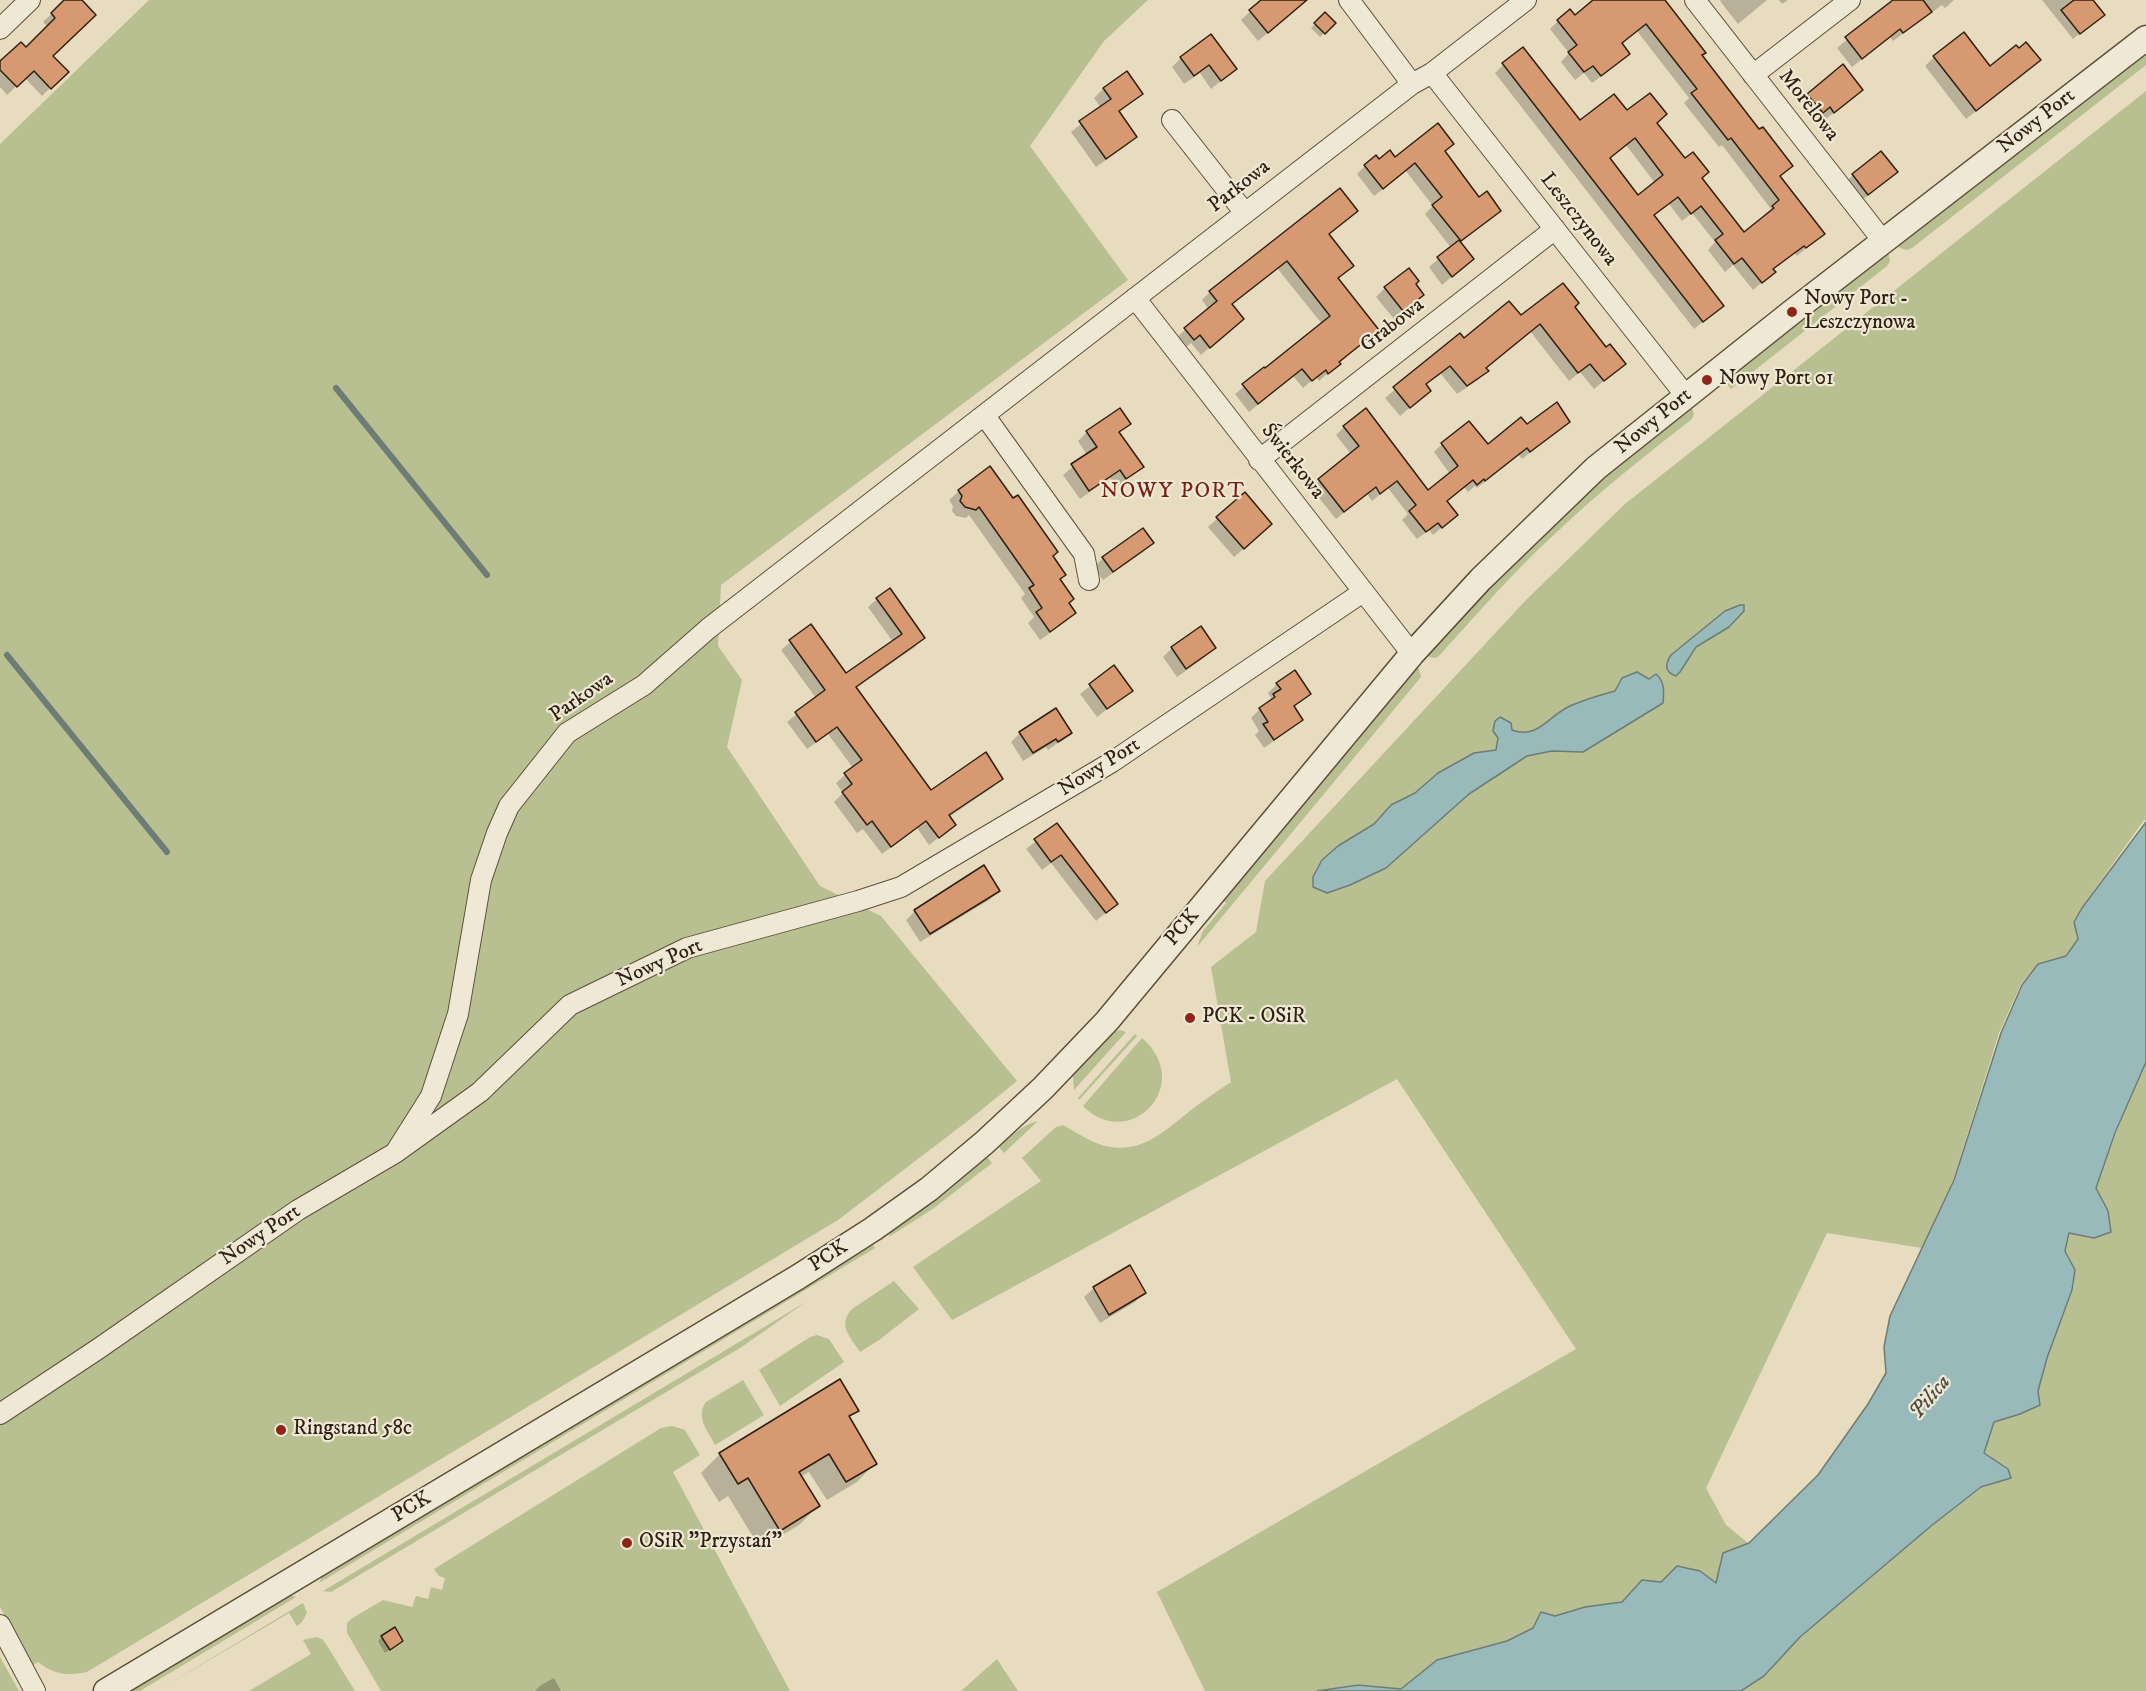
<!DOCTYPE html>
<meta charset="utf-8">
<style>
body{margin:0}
canvas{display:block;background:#e7dcbf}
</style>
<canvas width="2146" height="1691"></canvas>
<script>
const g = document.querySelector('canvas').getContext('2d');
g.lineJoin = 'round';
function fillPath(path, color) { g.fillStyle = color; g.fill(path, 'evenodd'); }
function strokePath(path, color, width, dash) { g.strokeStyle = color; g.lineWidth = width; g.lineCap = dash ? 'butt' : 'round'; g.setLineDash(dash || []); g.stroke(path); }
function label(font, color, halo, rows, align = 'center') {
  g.font = font + ' "IM FELL DW Pica",serif'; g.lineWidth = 4.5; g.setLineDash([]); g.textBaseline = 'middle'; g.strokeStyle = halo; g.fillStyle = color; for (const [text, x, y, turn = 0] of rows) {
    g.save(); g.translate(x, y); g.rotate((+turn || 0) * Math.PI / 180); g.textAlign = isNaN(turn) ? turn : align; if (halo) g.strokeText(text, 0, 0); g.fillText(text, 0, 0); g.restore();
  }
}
fillPath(new Path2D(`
 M149,0h999l-44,41 -74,105 98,134 -407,305 -3,61 24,34 -15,67 93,139 61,30 136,165 -48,39 -131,100 -751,452c-19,4 -33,3 -49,-10l-6,4 -32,-59v-1463z
 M2146,51v14l-234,183 -6,2 -11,-4z
 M2146,91v730l-2,-1 -62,87 -8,15 3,17 -12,17 -27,7 -17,21 -22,49 -46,147 -31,68 -95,-15 -121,255 20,37 22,18 -25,10 -7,30 -16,-12 -23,-5 -15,16 -20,-2 -20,22 -37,5 -30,9 -14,-4 -8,16 -26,13 -70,19 -36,29 -43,-5 -41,7h-112l-48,-99 419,-243 -179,-270 -445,241 -39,-53 128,-86 -19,-23 34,-31 7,-2c13,7 27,17 42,21 34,8 56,-12 80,-31 14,-12 30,-22 46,-33l-20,-115 45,-35 9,-51 261,-281 99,-96zM1725,611h19l-15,16 -33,20 -16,25 -4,4 -10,-8v-6l5,-7zM1637,672l12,7 -51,63 -15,10 -31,-1 -25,5 -58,38 -83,74 -48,-22 36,-22 17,-19 24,-12 23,-20 36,-20 22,-2 2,-13 14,-8c26,10 37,-15 58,-24 14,-6 30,-11 45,-15l7,-13z
 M1888,252l2,9 -3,5 -156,123 -4,-5 3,-3 -4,-4z
 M1691,405l3,9 -2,5c-46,36 -92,72 -134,112 -43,39 -81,83 -120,126l-5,1 -8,-3 69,-77 114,-106z
 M1415,666l4,3 2,8 -224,270 6,-16 23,-28 -4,-5z
 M1120,1030l6,2 -52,58 -1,-14 4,-7 32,-35z
 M1135,1034l2,2 -58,64 -1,-2z
 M1142,1038c54,47 -13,115 -59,68z
 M2146,1062v629h-404l22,-14 36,-40 131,-111 50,-38 30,-10 -3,-9 -24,-16 10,-31 26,-8 20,-9 -2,-14 9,-33 26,-68 2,-20 -9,-19 4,-18 24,5 17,-6 -3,-21 -12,-22 20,-56z
 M1038,1121l-34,32 -5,-6c12,-11 23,-22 39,-26z
 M987,1157l5,6 -58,45 -45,29 1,-5 45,-32z
 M873,1245l2,3 -556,335 3,-6z
 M894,1281l25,28 -40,31 -19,12c-10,-16 -23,-26 -8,-43z
 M806,1302l-66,46 -409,244 -8,-1z
 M817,1335l12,4 15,23 -64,44 -21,-36 51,-33z
 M743,1380l21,35 -49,30c-7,-14 -20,-28 -9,-43z
 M672,1426l13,4 15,25 -27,17 117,219h-409l-34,-58v-10l4,-4 32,-19 29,7 4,-11 12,3 3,-12 11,3 3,-12 -6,-2 -5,-7 227,-141z
 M290,1595l6,2 -156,94h-9z
 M303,1603l4,10 -5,9 -5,4 -8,-13 -132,78z
 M316,1637l6,2 4,5 29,47h-106l62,-37 -8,-14z
 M0,1657l19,34h-19z
 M997,1659l21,32h-57z`), '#b8bf90');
const water = new Path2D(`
 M1740,605h4v6l-15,16 -33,20 -16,25 -4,4c-12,-4 -11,-12 -5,-21l54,-44z
 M1637,672l12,7 7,-5c9,8 8,18 7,29l-80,49 -31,-1 -25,5 -58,38 -83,74 -36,17 -23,8 -14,-6v-10l9,-17 16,-14 36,-22 17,-19 24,-12 23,-20 36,-20 22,-3 2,-12 -5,-7 2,-10 5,-4 11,6 1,7c26,10 37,-15 58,-24 14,-6 30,-11 45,-15l7,-13z
 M2146,822v240l-31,71 -19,55 12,23 3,21 -17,6 -25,-5 -4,18 10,19 -3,20 -25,68 -9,33 2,14 -20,9 -26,8 -10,31 24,16 3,9 -30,9 -50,39 -131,111 -36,39 -23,15h-424l41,-6 43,4 36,-29 70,-19 26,-13 8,-16 14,4 30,-9 37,-5 20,-22 19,2 16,-16 23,5 16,12 7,-30 26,-10 69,-68 50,-71 18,-31 -2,-26 6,-31 64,-136 47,-147 21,-48 16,-21 28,-8 12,-17 -4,-17 8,-14z`);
fillPath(water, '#98baba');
strokePath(water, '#6e7c76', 1.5);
fillPath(new Path2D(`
 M66,0h13l-28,57 15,15 -24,24 -17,-18 -18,17 -7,-8v-24l26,-14 22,-22 -5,-5z
 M1263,0h28l-3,16 -30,25 -17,-21z
 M1596,0h66l38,56 59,75 32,35 -12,11 44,56 -26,23 -2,-3 -23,17 -7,10 -12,10 -20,-25 -8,7 -17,-22 7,-8 -23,-29 -10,8 -13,-17 -16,12 69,90 -28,23 -199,-256 8,-8 77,57 47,-10 29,12 88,110 22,-17 -2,-2 7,-6 -49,-64 -3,2 -35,-44 5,-5 -52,-67 -16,13 -1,18 -28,21 -8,-10 -9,7 -14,-18 8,-9 -19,-24 8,-8 16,-4zM1626,145l29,38 -17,14 -30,-38z
 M1721,0h46l-29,24 -18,-23z
 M1779,0h9l-6,4z
 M1898,0h56l-9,8 -3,-3 -49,36 -3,-4 -38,30 -15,-19 56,-47z
 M2042,0h49l5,21 -23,18z
 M1325,15l9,8 -14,14 -9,-9z
 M1934,57l55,11 41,1 -64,50 -41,-53z
 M1181,58l54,11 -24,20 -11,-16 -16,11 -12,-17z
 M1843,67l10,30 -27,22 -5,-5 -7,6 -14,-17z
 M1126,73l15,21 -23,19 17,24 -9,9 -30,21 -25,-35 30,-24 -7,-10 9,-9z
 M1452,144l-8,8 35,47 20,11 -39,33 12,16 -30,26 -13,-18 22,-19 -26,-34 8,-8 -27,-35 -32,25 -17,-22 8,-8 14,-5 16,-2z
 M1896,172l-37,31 -15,-19 9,-9z
 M1356,211l-28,24 24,31 -15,13 40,51 -58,51 -3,-4 -13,11 -10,-12 -44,36 -14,-18 87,-70 -45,-56 -46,37 3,22 -33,28 -10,-12 -6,5 -8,-11 32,-27 -7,-10 8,-8z
 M1385,288l37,7 -28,24 -18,-22z
 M1573,307l33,42 18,15 -30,25 -14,-17 -11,9 -39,-50 -45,38 2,2 -9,9 -21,14 -16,-20 -16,11 4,6 -29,25 -15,-18 75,-63 4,5 57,-23z
 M1568,422l-46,37 -3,-4 -42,33 -2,-2 -7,6 -4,-5 -18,15 10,13 -23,20 -4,-5 -12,9 -15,-19 6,-6 -20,-26 -16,13 -5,-7 -31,25 -25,-31 40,-34 -15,-19 8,-8 83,65 23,-18 -16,-22 8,-8 46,2 38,-20z
 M1129,423l-11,10 24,34 -25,20 -7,-9 -30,21 -17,-24 24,-20 -9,-14 9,-9z
 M990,469l69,111 8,23 7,10 -9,9 -25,18 -12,-17 6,-6 -13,-19 4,-4 -56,-79 -3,3 -10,-2 -4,-5 1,-5 -4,-6 10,-9z
 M1245,494l16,39 -27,24 -26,-30z
 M1152,543l-9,9 -40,28 -9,-13 9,-9z
 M877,599l46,39 -8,9 -59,41 75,104 70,-14 -8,9 -44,30 6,8 -26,20 -12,-17 -35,26 -19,-25 -6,4 -23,-31 9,-9 -7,-10 17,-15 -25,-34 -21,15 -20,-27 29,-24 -35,-48 29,-24 36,49 47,-33 -25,-35z
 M1200,628l14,19 -9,10 -28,20 -14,-20 9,-9z
 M1114,667l17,24 -34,26 -17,-23z
 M1277,684l32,10 -16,14 8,11 -9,9 -28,20 -9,-13 4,-4 -8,-13 20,-20 -3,-5z
 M1020,733h51l-23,17 -2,-3 -23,14 -12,-19z
 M1057,825l59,79 -20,17 -45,-58 -9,7 -16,-21z
 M998,891l-9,9 -69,42 -14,-22 9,-9z
 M1130,1267l14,25 -9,10 -35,21 -16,-26 10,-9z
 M857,1410l-9,9 27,44 -18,19 -30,18 -18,-28 -9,5 18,29 -19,19 -39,23 -32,-52 -9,6 -18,-29 19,-19z
 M382,1637l20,4 -17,12 -7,-12z
 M554,1678l7,13h-26l6,-6z`), '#0003');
strokePath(new Path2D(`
 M336,388l151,187
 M7,655l160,197`), '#6e7c76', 6);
const building = new Path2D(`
 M64,0h18l14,15 -43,41 16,16 -18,17 -17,-18 -17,16 -17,-17v-9l21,-19 5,5 29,-29 -4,-5z
 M1261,0h46l-39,33 -19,-23z
 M1593,0h72l41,53 -4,2 57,74 4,-2 30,39 -13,10 45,58 -19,14 -2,-2 -31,23 3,3 -14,11 -20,-25 -8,6 -19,-24 8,-6 -22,-28 -10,8 -13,-17 -24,18 70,91 -21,16 -201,-259 21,-16 57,73 34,-26 13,16 23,-17 17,21 -10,9 28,35 8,-6 16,20 -7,6 42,54 30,-24 -2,-2 7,-6 -48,-62 -3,2 -37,-47 6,-4 -51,-65 -24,19 8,11 -29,22 -8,-10 -9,6 -16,-20 9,-7 -20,-25 13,-11 5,6zM1635,138l28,37 -25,20 -28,-37z
 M1893,0h30l9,12 -29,21 -3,-4 -38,30 -17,-22z
 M2074,0h19l12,15 -25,19 -19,-24z
 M1325,12l11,11 -11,11 -11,-11z
 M1964,32l26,34 26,-21 3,3 7,-6 15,18 -65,51 -43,-55z
 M1211,34l26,35 -16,12 -12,-16 -15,11 -14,-19z
 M1843,64l20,26 -29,23 -4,-6 -7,6 -16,-19z
 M1127,71l16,23 -24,17 18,26 -31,22 -27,-38 32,-22 -8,-11z
 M1438,123l16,21 -9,7 34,46 8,-6 14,20 -40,30 -29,-36 10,-8 -27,-34 -32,26 -19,-24 12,-10 3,4 11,-9 5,7z
 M1881,151l17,21 -30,23 -16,-21z
 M1340,188l18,23 -29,23 25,32 -16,12 41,52 -40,32 2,2 -13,10 -2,-4 -14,11 -10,-12 -44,35 -16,-20 22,-17 1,1 65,-52 -43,-55 -55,43 12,15 -34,29 -10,-13 -6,5 -10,-12 33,-27 -8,-10z
 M1459,240l15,19 -22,18 -15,-20z
 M1409,268l10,13 -3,3 8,11 -21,16 -19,-24z
 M1563,283l16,20 -4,4 31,40 4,-3 16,20 -22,17 -14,-17 -12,9 -38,-49 -54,44 3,3 -22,15 -17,-20 -24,18 5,7 -21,17 -17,-21 67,-54 4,5 45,-37 12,14z
 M1557,402l13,20 -40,30 -3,-4 -42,33 -1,-2 -7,6 -4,-5 -26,21 11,14 -16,13 -4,-5 -12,9 -17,-21 7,-6 -19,-24 -17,13 -4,-7 -32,25 -26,-33 41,-33 -16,-20 23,-18 62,82 30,-24 -17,-23 28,-22 19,23 33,-27 6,7z
 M1120,408l11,16 -12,8 25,35 -18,12 -6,-9 -31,21 -18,-27 26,-17 -11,-16z
 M990,466l23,32 5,-3 40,57 -5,4 13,19 -6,4 14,20 -5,4 7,10 -26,19 -14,-20 6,-4 -13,-20 5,-3 -55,-78 -3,3 -11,-3 -5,-6 2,-5 -4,-6z
 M1245,492l27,32 -28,25 -28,-32z
 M1143,528l11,15 -41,29 -11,-15z
 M890,588l35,50 -69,49 75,103 55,-38 17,27 -54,36 7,10 -17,13 -13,-17 -35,26 -19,-26 -5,4 -25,-33 10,-8 -8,-11 18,-13 -25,-33 -21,15 -21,-30 30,-22 -36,-50 22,-16 35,49 56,-39 -26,-36z
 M1201,626l15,22 -30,21 -15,-22z
 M1114,665l19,26 -26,18 -18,-25z
 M1295,670l16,24 -17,12 9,14 -29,20 -11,-16 5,-2 -9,-14 16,-11 -2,-3 8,-5 -5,-6z
 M1056,708l16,25 -14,9 -2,-3 -23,14 -14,-21z
 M1057,823l61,81 -12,9 -45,-58 -10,7 -17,-23z
 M984,865l16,26 -70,43 -16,-24z
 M1130,1265l16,28 -37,22 -16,-28z
 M840,1379l19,32 -10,5 28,48 -31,18 -17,-28 -30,18 21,34 -40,25 -32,-53 -10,6 -19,-31z
 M395,1627l8,14 -13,9 -9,-14z`);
fillPath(building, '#d79972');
strokePath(building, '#30200f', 1.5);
const minor = new Path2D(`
 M1349,0l63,84
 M1695,0l188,241
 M0,29l30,-29
 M1432,73l254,323
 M1753,75l97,-75
 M1172,120l73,93
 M1135,298l277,356
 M985,416l99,138 5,26
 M1259,460l296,-231
 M395,1153l36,-57 27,-82 23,-134 16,-47 12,-27 58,-73 77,-48 65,-57 703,-544 20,-11 94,-73
 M0,1414l98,-65 200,-139 97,-57 85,-61 90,-87 117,-57 171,-47 43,-14 211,-125 251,-170
 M0,1625l35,66`);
const tertiary = new Path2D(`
 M106,1691l692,-414 75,-48 56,-40 55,-46 59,-55 64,-67 305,-367 69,-75 115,-111 196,-156 354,-274`);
strokePath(minor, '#5e4f3b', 22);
strokePath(tertiary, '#5e4f3b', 27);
strokePath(minor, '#efe8d5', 20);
strokePath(tertiary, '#efe8d5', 24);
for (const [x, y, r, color] of [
 [1792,312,6,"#8f2418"],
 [1707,380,6,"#8f2418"],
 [1190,1018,6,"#8f2418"],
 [281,1430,6,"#8f2418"],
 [627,1543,6,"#8f2418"]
]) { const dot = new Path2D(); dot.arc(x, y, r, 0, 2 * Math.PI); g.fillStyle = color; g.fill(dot); strokePath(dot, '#efe8d5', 2); }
label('21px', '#30200f', '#efe8d5', [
 ["Morelowa",1808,106,52],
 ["Nowy Port",2037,122,-38],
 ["Parkowa",1240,187,-38],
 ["Leszczynowa",1578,220,52],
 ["Grabowa",1393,326,-38],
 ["Nowy Port",1654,422,-39],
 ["Świerkowa",1292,462,52],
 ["Parkowa",582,698,-35],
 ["Nowy Port",1100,768,-32],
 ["PCK",1183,928,-50],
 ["Nowy Port",660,964,-24],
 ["Nowy Port",261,1236,-34],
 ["PCK",829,1257,-33],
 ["PCK",412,1508,-31]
]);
label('21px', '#30200f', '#efe8d5', [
 ["Nowy Port -",1804,300],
 ["Leszczynowa",1804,324],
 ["Nowy Port 01",1719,380],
 ["PCK - OSiR",1202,1018],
 ["Ringstand 58c",293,1430],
 ["OSiR \"Przystań\"",639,1543]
], 'left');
g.letterSpacing = '1.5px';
label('22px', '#7a1f14', '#efe8d5', [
 ["NOWY PORT",1173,492]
]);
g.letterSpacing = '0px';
label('italic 22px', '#4f4e42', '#efe8d5', [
 ["Pilica",1931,1398,-49]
]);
</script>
